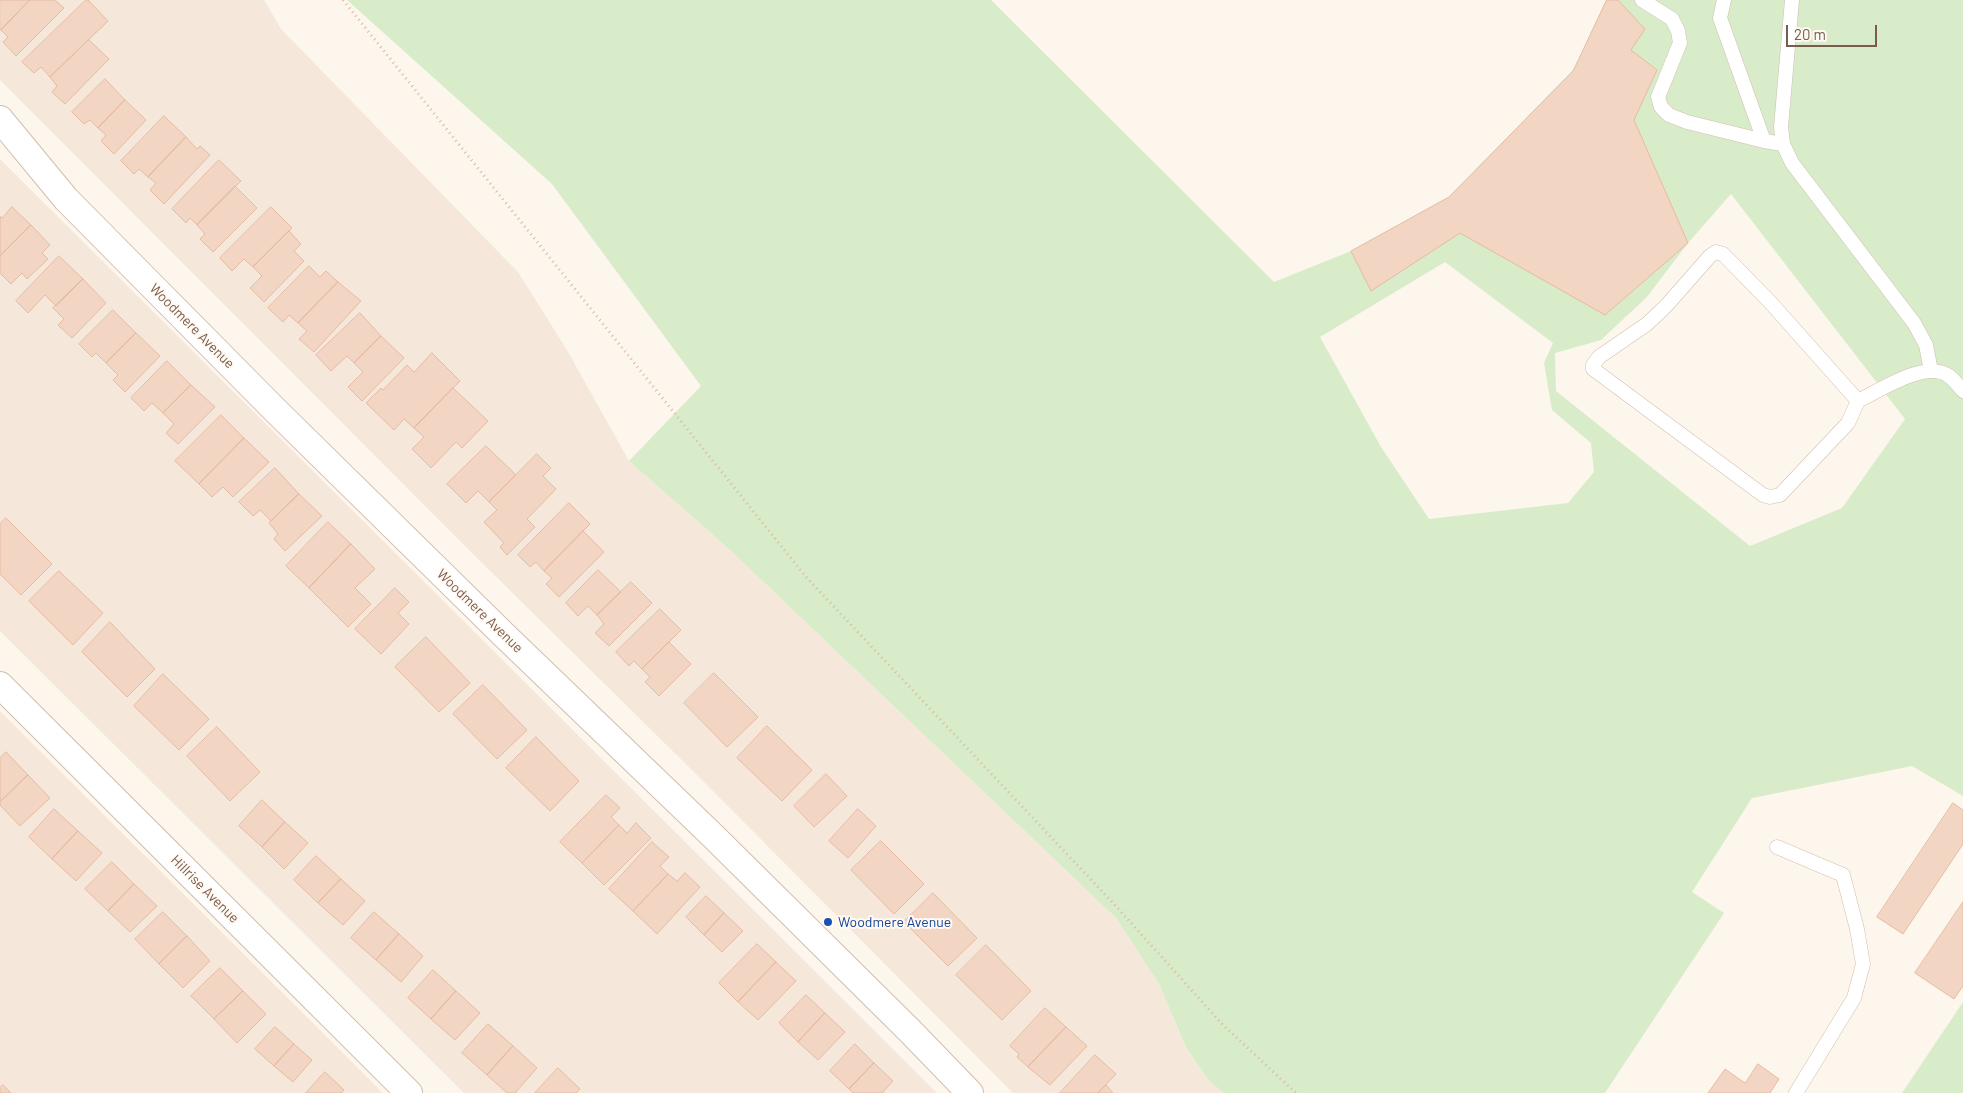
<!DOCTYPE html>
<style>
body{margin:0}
#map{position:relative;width:1963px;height:1093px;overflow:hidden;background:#fdf6ec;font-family:Barlow,sans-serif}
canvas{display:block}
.scale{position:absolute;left:1786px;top:25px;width:91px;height:22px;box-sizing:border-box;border:2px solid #7a5c4d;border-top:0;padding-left:6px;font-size:15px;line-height:18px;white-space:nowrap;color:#7a5c4d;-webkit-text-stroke:4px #fffaf3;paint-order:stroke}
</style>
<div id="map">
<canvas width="1963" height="1093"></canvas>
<div class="scale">20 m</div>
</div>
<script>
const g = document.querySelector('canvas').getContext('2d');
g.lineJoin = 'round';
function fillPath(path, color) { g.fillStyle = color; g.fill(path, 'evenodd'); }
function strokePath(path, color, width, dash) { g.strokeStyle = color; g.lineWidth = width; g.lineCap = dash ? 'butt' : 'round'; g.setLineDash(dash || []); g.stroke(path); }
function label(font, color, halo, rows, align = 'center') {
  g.font = font + ' Barlow,sans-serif'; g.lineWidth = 4; g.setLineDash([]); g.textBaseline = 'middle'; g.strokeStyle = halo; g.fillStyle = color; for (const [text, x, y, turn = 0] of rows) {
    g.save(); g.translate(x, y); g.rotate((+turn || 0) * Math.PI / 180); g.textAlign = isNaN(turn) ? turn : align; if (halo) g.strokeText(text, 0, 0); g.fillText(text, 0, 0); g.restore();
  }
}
fillPath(new Path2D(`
 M0,0h264l17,29 237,243 49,78 62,111 100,88 387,369 43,66 27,65 23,32 15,12h-211l-314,-316 -227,-224 -472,-473z
 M0,159l937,934h-473l-464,-462z
 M0,711l38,38 345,344h-383z`), '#f5e8da');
fillPath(new Path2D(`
 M347,0h644l283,282 77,-31 98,-54 126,-129 31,-68h357v796l-51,-30 -160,32 -60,94 32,21 -119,180h-381l-15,-12 -23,-33 -27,-64 -43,-66 -387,-369 -100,-88 72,-75 -149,-202zM1731,194l174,225 -63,89 -92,38 -194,-155 -1,-38 46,-13 46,-43 41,-54zM1445,262l108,81 -9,20 8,47 39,33 3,29 -26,31 -139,16 -48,-72 -61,-110z
 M1963,1002v91h-61z`), '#d8ecc9');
const building = new Path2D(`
 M0,0h30l-29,30 -1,-1z
 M30,0h25l9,8 -48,48 -13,-14 5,-5 -7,-7z
 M86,0h2l20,21 -58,56 -9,-10 -7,6 -12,-11z
 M1607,0h11l27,29 -14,21 26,20 -23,50 54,123 -83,72 -145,-82 -89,58 -20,-40 98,-54 124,-126z
 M89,40l20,19 -44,45 -13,-12 5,-6 -7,-9z
 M105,79l20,21 -27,28 -8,-8 -6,4 -12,-12z
 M125,100l21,20 -32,34 -13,-13 5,-6 -8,-7z
 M164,116l22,21 -38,40 -9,-8 -5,5 -13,-13z
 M186,137l11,12 3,-3 10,9 -46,49 -14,-14 6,-7 -8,-6z
 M219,160l22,21 -44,44 -7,-7 -4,5 -14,-14z
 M235,186l22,22 -44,44 -13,-13 5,-5 -8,-9z
 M12,207l19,18 -31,31v-40l2,2z
 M271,207l21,21 -39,39 -9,-8 -12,12 -12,-13z
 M31,225l19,20 -8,8 6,6 -21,20 -5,-6 -11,11 -11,-11v-17z
 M289,231l12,13 -7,7 10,10 -40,41 -14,-14 12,-12 -9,-9z
 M59,256l24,23 -27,27 -11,-11 -17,18 -12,-12z
 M309,266l11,11 6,-6 12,11 -40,41 -9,-8 -6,7 -15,-14z
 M83,279l23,24 -34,35 -14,-13 6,-6 -11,-11z
 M338,282l23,19 -47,51 -15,-13 8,-8 -9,-8z
 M113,310l23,23 -30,30 -10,-10 -4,4 -13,-13z
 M360,313l21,23 -27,27 -7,-7 -16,15 -15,-16z
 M136,333l24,23 -35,36 -12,-12 5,-5 -12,-12z
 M381,336l23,22 -42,43 -14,-14 15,-15 -9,-9z
 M432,353l28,28 -46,47 -10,-9 -10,11 -28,-27 15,-15 2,2 24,-25 7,7z
 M167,361l24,24 -28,28 -11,-10 -8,8 -13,-13z
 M191,385l24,22 -37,37 -12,-11 8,-9 -11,-11z
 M453,388l35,33 -26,27 -6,-6 -25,26 -19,-19 12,-12 -10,-9z
 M221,415l23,23 -45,46 -24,-23z
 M244,438l25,24 -36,35 -10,-10 -11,10 -13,-13z
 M486,446l30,29 -27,27 -11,-11 -12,12 -19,-19z
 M537,454l14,14 -8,8 13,13 -29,30 8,8 -28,28 -7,-8 4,-4 -20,-21 13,-12 -8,-8z
 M275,468l24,26 -28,27 -11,-11 -7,6 -14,-14z
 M299,494l23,22 -37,35 -11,-12 4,-5 -9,-11z
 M569,503l21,21 -46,47 -8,-9 -6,5 -12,-12z
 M6,518l46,46 -31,31 -21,-21v-50z
 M328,522l23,22 -42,44 -23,-22z
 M583,531l21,21 -45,45 -13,-13 6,-6 -8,-7z
 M351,544l24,25 -20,19 16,16 -23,23 -39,-39z
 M598,570l23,22 -24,23 -9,-9 -10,10 -12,-13z
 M59,571l44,42 -30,32 -44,-44z
 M631,582l21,21 -43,43 -14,-13 9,-9 -7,-9z
 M395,588l14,14 -11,11 11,11 -28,30 -26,-25z
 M660,609l21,21 -39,39 -8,-8 -5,5 -13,-14z
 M110,622l45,47 -28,28 -45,-45z
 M426,637l44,46 -31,29 -44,-45z
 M669,642l22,22 -32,32 -14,-14 5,-5 -8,-8z
 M714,673l44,44 -31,30 -43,-44z
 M163,674l46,45 -30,31 -45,-44z
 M483,685l44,45 -30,29 -44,-45z
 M767,726l45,44 -30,31 -45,-43z
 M217,727l43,45 -30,29 -43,-45z
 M536,737l43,44 -29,30 -44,-43z
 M6,752l22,23 -28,27v-44z
 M826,774l21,22 -33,31 -20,-21z
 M28,775l22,23 -30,28 -20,-21v-3z
 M606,795l14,13 -9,9 8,8 -37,38 -22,-21z
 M262,800l23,22 -23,25 -23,-21z
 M1953,803l10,7v34l-60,90 -26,-17z
 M54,809l24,22 -26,28 -23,-22z
 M858,809l18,17 -28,32 -19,-17z
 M285,822l23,21 -24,26 -22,-22z
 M636,823l15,15 -47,47 -22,-22 37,-38 8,8z
 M78,831l24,22 -26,28 -24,-22z
 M881,841l43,43 -30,30 -43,-44z
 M652,842l17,15 -9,9 8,8 -35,37 -24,-22z
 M316,856l25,23 -23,24 -24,-23z
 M112,862l22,22 -26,27 -23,-22z
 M685,873l15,14 -43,47 -24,-23 35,-37 9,7z
 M341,879l24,22 -22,24 -25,-22z
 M134,884l23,22 -27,26 -22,-21z
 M933,893l44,45 -29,28 -44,-44z
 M706,896l18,17 -20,22 -18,-18z
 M1963,902v84l-9,13 -39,-26z
 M163,912l24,24 -28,28 -24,-25z
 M374,912l25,22 -23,26 -25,-22z
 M724,913l19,18 -21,21 -18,-17z
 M399,934l24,22 -22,26 -25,-22z
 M187,936l23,25 -27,27 -24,-24z
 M757,944l19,18 -38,40 -19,-19z
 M986,945l45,46 -29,29 -46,-45z
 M776,962l20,19 -38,39 -20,-18z
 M220,968l23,23 -29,28 -23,-23z
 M433,970l23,21 -25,28 -23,-21z
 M243,991l23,23 -29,29 -23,-24z
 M456,991l24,22 -25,27 -24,-21z
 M806,995l19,18 -27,29 -19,-19z
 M1045,1008l21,19 -38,40 -11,-10 2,-3 -9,-8z
 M825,1013l20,19 -27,28 -20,-18z
 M488,1024l25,22 -26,29 -25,-22z
 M275,1027l19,17 -20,22 -19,-17z
 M1066,1027l21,19 -37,39 -22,-18z
 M294,1044l18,16 -19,22 -19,-16z
 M855,1044l19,19 -25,26 -19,-18z
 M513,1046l24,22 -22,25h-8l-20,-18z
 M1095,1055l21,19 -18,19h-38z
 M874,1063l19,18 -11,12h-29l-4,-4z
 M1758,1064l21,15 -9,14h-62l17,-24 20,14z
 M558,1068l22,21 -4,4h-41z
 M325,1072l19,18 -3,3h-35z
 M3,1085l8,8h-11v-5z
 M1106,1085l7,8h-15z`);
fillPath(building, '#f3d5c3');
strokePath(building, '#e6bba3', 1);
const lane = new Path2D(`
 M1642,0l30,19 6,12 2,12 -22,54 3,10 8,8 18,7 77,19 19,3
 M1724,0l-4,18 44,123
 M1792,0l-11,127 2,17 9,19 122,160 12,22 5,26
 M1716,252l7,2 47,48 88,99 -10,22 -68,72 -10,2 -7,-2 -170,-126v-4l6,-8 48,-33 19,-18 44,-50z
 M1858,401c21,-10 68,-42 91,-25 5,4 10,10 14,15
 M1777,847l66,28 14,54 6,35 -9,34 -58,95`);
const street = new Path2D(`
 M0,119l66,80 209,211 230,226 207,199 198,196 60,62
 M0,685l409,408`);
strokePath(lane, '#d1beb0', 15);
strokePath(street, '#d1beb0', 28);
strokePath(new Path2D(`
 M343,0l463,577 308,327 109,121 73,68`), '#d9b8a5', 3, [1, 4]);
strokePath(lane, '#fff', 14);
strokePath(street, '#fff', 26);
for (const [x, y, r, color] of [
 [828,922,5,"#1a4fb4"]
]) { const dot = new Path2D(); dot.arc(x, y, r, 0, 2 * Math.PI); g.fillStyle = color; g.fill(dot); strokePath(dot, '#fffaf3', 2); }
label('14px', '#7a5c4d', '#fffaf3', [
 ["Woodmere Avenue",192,326,45],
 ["Woodmere Avenue",480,611,44],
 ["Hillrise Avenue",205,889,45]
]);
label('14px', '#164399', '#fffaf3', [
 ["Woodmere Avenue",838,922]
], 'left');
</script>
